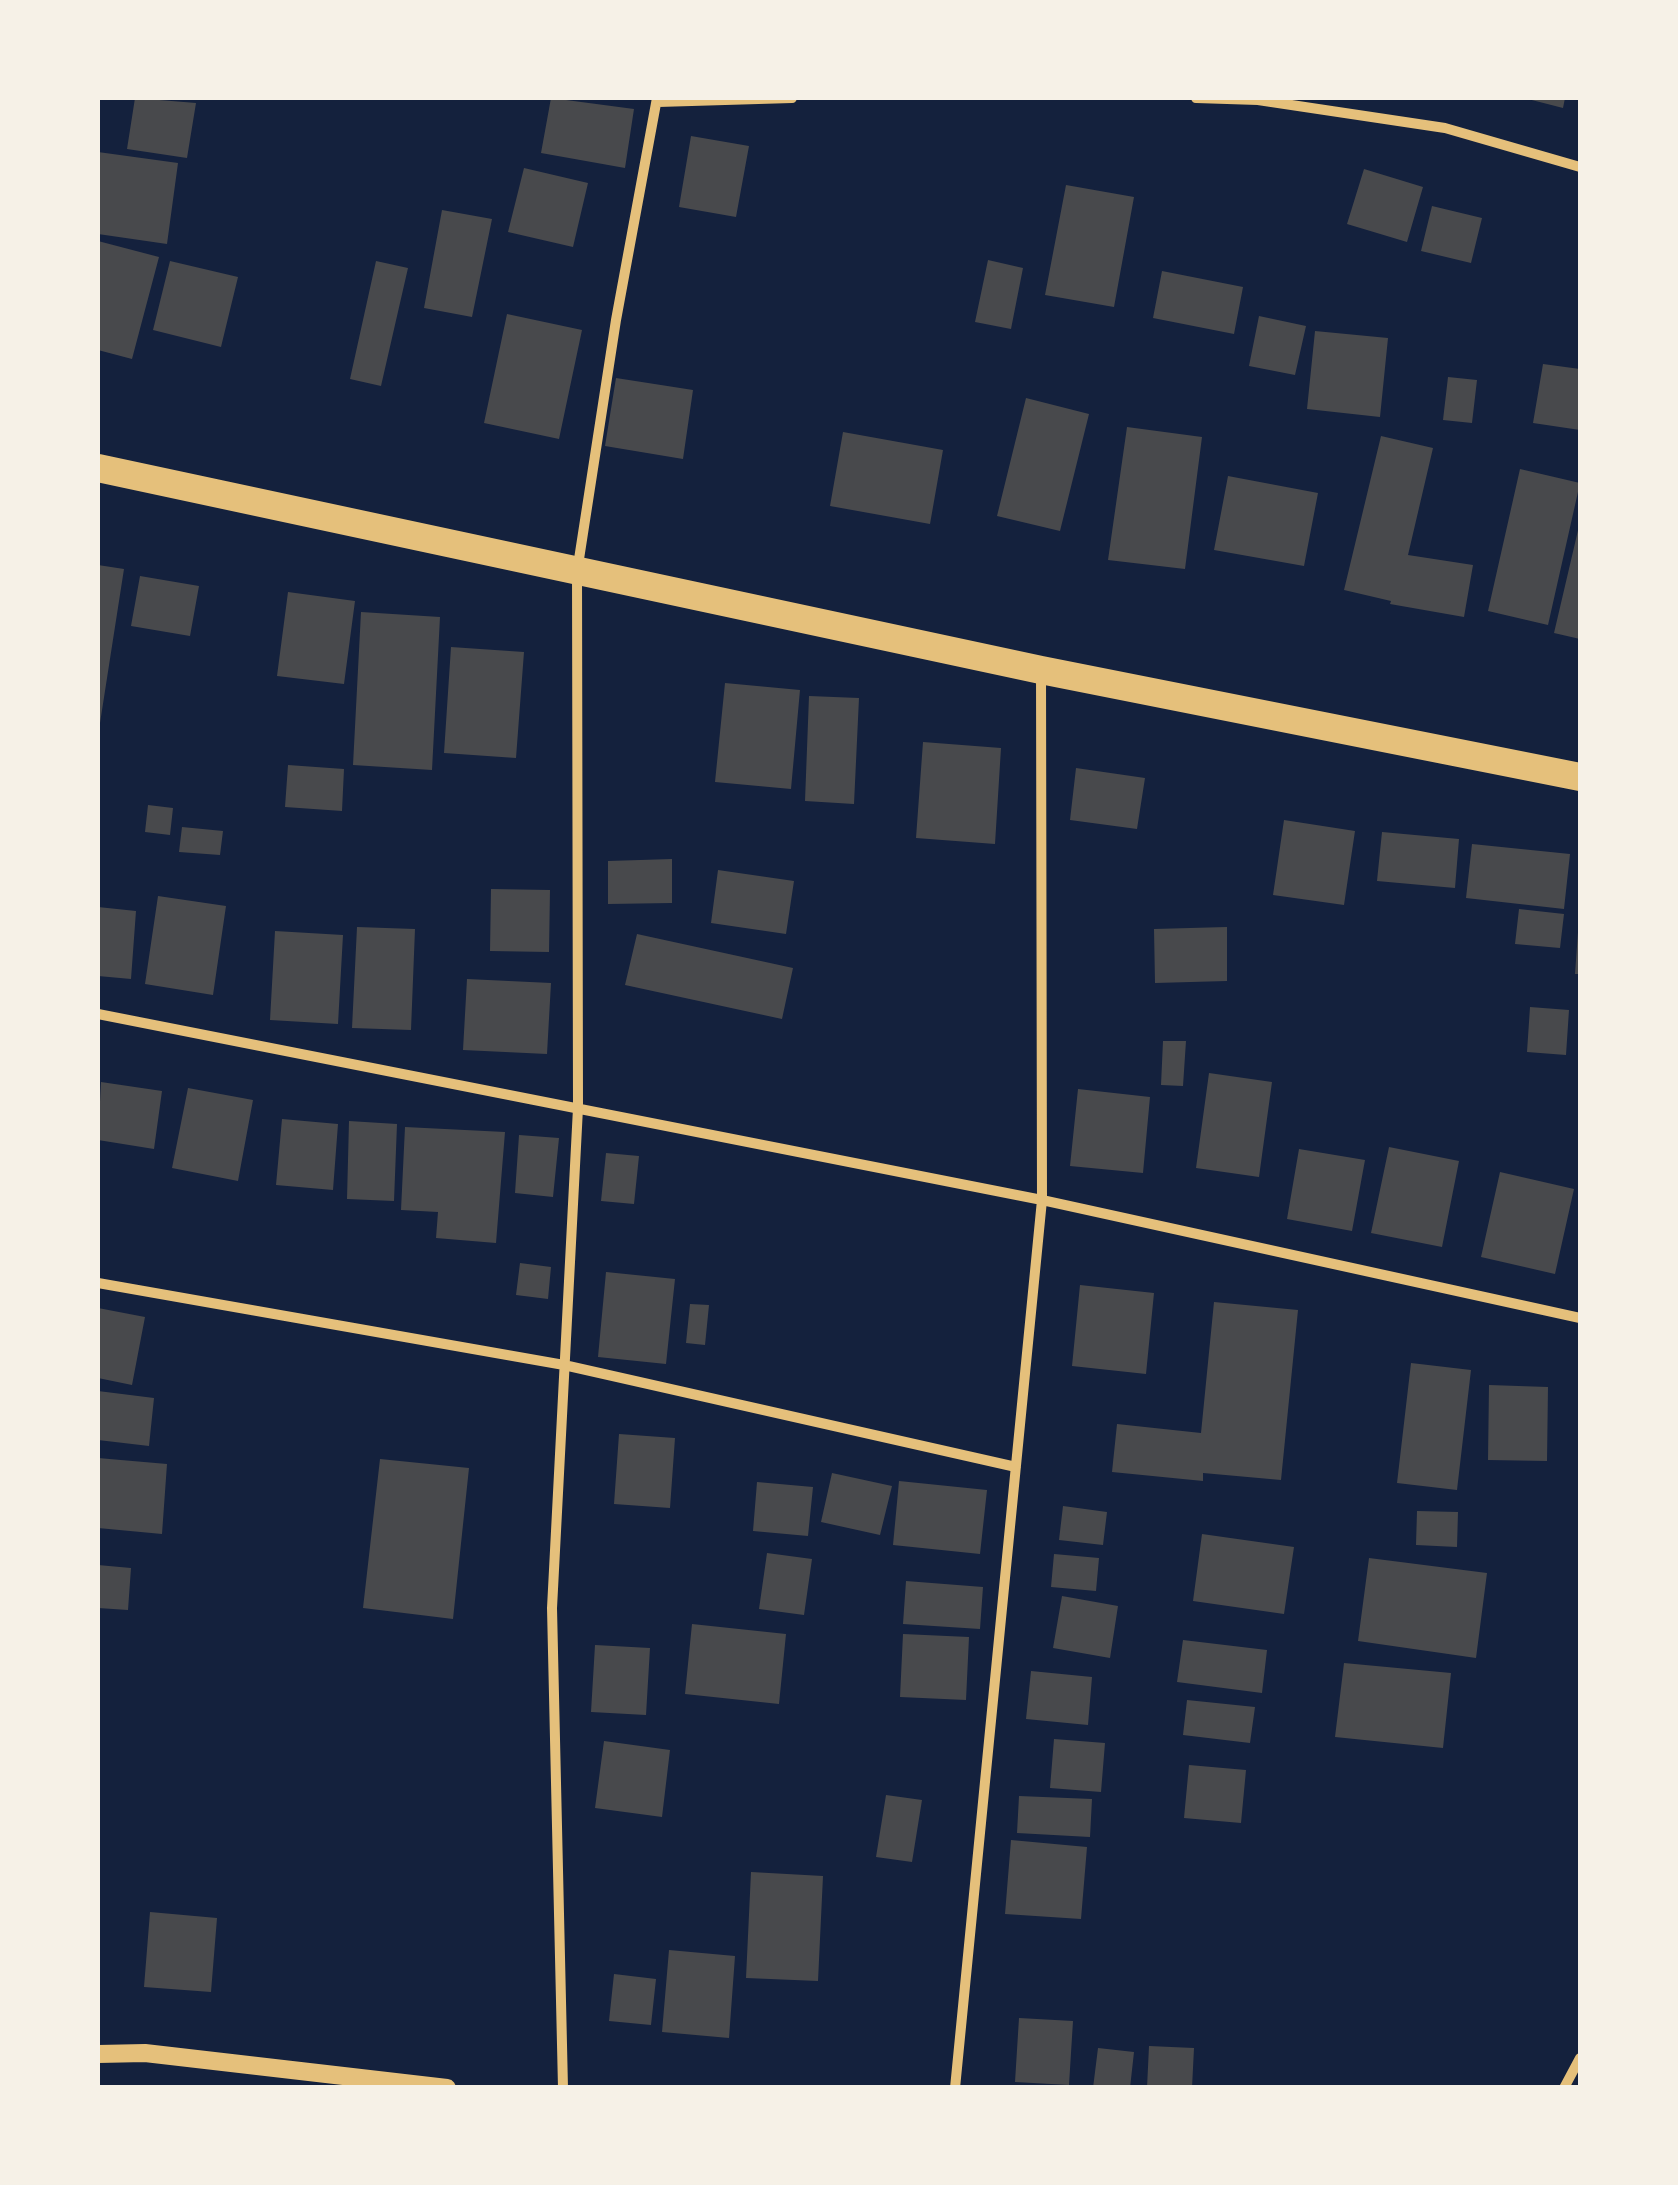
<!DOCTYPE html>
<style>
body{margin:0}
#map{position:relative;width:1678px;height:2185px;overflow:hidden;background:#14213d;font-family:Karla,sans-serif}
canvas{display:block}
.frame{position:absolute;inset:0;border:100px solid #f6f1e7;pointer-events:none}
</style>
<div id="map">
<canvas width="1678" height="2185"></canvas>
<div class="frame"></div>
</div>
<script>
const g = document.querySelector('canvas').getContext('2d');
g.lineJoin = 'round';
function fillPath(path, color) { g.fillStyle = color; g.fill(path, 'evenodd'); }
function strokePath(path, color, width, dash) { g.strokeStyle = color; g.lineWidth = width; g.lineCap = dash ? 'butt' : 'round'; g.setLineDash(dash || []); g.stroke(path); }
fillPath(new Path2D(`
 M135,98l61,5 -9,55 -60,-9z
 M551,98l83,11 -9,59 -84,-15z
 M1524,98h41l-2,10z
 M691,136l58,10 -13,71 -57,-10z
 M98,152l80,11 -11,81 -69,-10z
 M524,168l64,15 -15,64 -65,-15z
 M1364,169l59,18 -16,55 -60,-18z
 M1066,185l68,12 -20,110 -69,-12z
 M1432,206l50,12 -11,45 -50,-12z
 M442,210l50,9 -20,98 -48,-9z
 M98,241l61,16 -27,102 -34,-9z
 M988,260l35,8 -12,61 -36,-7z
 M170,261l68,16 -17,70 -68,-17z
 M376,261l32,7 -27,118 -31,-7z
 M1162,271l81,16 -9,47 -81,-16z
 M507,314l75,16 -23,109 -75,-16z
 M1259,316l47,10 -11,49 -46,-9z
 M1315,331l73,7 -8,79 -73,-8z
 M1543,364l37,5v61l-47,-7z
 M1448,377l29,3 -5,43 -29,-3z
 M616,378l77,12 -10,69 -78,-13z
 M1026,398l63,16 -29,117 -63,-15z
 M1127,427l75,10 -17,132 -77,-9z
 M843,432l100,18 -13,74 -100,-18z
 M1381,436l52,12 -25,107 65,10 -9,52 -74,-13 1,-3 -47,-11z
 M1520,469l60,14 -32,142 -60,-14z
 M1228,476l90,17 -14,73 -90,-16z
 M1579,526h1v113l-26,-6z
 M98,565l26,4 -24,154h-2z
 M140,576l59,10 -9,50 -59,-10z
 M288,592l67,9 -11,83 -67,-8z
 M361,612l79,5 -8,153 -79,-5z
 M451,647l73,5 -8,106 -72,-5z
 M725,683l75,7 -9,99 -76,-7z
 M809,696l50,2 -5,106 -49,-3z
 M923,742l78,6 -6,96 -79,-6z
 M288,765l56,4 -2,42 -57,-4z
 M1076,768l69,10 -8,51 -67,-9z
 M148,805l25,3 -3,27 -25,-3z
 M1284,820l71,11 -11,74 -71,-10z
 M182,827l41,4 -3,24 -41,-3z
 M1382,832l77,7 -4,49 -78,-7z
 M1472,844l98,10 -6,55 -98,-11z
 M672,859v44l-64,1v-43z
 M718,870l76,11 -8,53 -75,-11z
 M491,889l59,1 -1,62 -59,-1z
 M158,896l68,10 -13,89 -68,-11z
 M98,907l38,4 -5,68 -33,-3z
 M1519,909l45,5 -4,34 -45,-4z
 M357,927l58,2 -4,101 -59,-2z
 M1227,927v54l-72,2 -1,-54z
 M275,931l68,4 -5,89 -68,-4z
 M1578,932h2v42h-5z
 M637,934l156,34 -11,51 -157,-34z
 M467,979l84,4 -4,71 -84,-4z
 M1530,1007l39,3 -3,45 -39,-3z
 M1163,1041h23l-3,45 -22,-1z
 M1209,1073l63,9 -13,95 -63,-9z
 M101,1082l61,9 -8,58 -56,-9z
 M188,1088l65,12 -15,81 -66,-13z
 M1078,1089l72,8 -7,76 -73,-7z
 M282,1119l56,5 -5,66 -57,-5z
 M349,1121l48,3 -3,77 -47,-2z
 M405,1127l100,5 -9,111 -60,-5 2,-26 -37,-2z
 M519,1135l40,3 -6,59 -38,-4z
 M1389,1147l70,14 -17,86 -71,-14z
 M1299,1149l66,11 -13,71 -65,-12z
 M606,1153l33,3 -5,48 -33,-3z
 M1500,1172l74,17 -19,85 -74,-17z
 M520,1263l31,4 -3,32 -32,-4z
 M606,1272l69,7 -9,85 -68,-7z
 M1080,1285l74,8 -8,81 -74,-8z
 M1214,1302l84,8 -17,170 -78,-7v8l-91,-9 5,-48 84,9z
 M690,1304l19,1 -4,40 -19,-2z
 M98,1308l47,9 -13,68 -34,-7z
 M1411,1363l60,7 -14,120 -60,-7z
 M1489,1385l59,2 -1,74 -59,-1z
 M98,1391l56,7 -5,48 -51,-6z
 M619,1434l56,4 -5,70 -56,-4z
 M98,1458l69,6 -5,70 -64,-6z
 M380,1459l89,9 -16,151 -90,-11z
 M832,1473l60,13 -12,49 -59,-13z
 M899,1481l88,9 -7,64 -87,-9z
 M757,1482l56,5 -5,49 -55,-5z
 M1063,1506l44,6 -4,33 -44,-5z
 M1417,1511l41,1 -1,35 -41,-2z
 M1202,1534l92,13 -10,67 -91,-13z
 M767,1553l45,6 -8,56 -45,-6z
 M1054,1554l45,4 -3,33 -45,-4z
 M1369,1558l118,15 -11,85 -118,-17z
 M98,1565l33,3 -3,42 -30,-2z
 M906,1581l77,6 -3,42 -77,-5z
 M1062,1596l56,10 -8,52 -57,-10z
 M692,1624l94,10 -7,70 -94,-10z
 M903,1634l66,3 -3,63 -66,-3z
 M1183,1640l84,10 -5,43 -85,-11z
 M595,1645l55,3 -4,67 -55,-3z
 M1344,1663l107,10 -8,75 -108,-11z
 M1031,1671l61,6 -4,48 -62,-6z
 M1187,1700l68,7 -5,36 -67,-8z
 M1054,1739l51,4 -4,49 -51,-4z
 M604,1741l66,9 -8,67 -67,-9z
 M1189,1765l57,5 -5,53 -57,-5z
 M886,1795l36,5 -10,62 -36,-5z
 M1019,1796l73,3 -2,38 -73,-4z
 M1011,1840l76,7 -6,72 -76,-5z
 M751,1872l72,4 -5,105 -72,-3z
 M150,1912l67,6 -6,74 -67,-5z
 M669,1950l66,6 -6,82 -67,-6z
 M614,1974l42,5 -5,46 -42,-4z
 M1019,2018l54,3 -4,64 -54,-3z
 M1149,2046l45,2 -2,40h-45z
 M1098,2048l36,4 -4,36h-37z`), '#48494c');
strokePath(new Path2D(`
 M1196,98l62,2 187,28 135,39
 M658,102l134,-4
 M98,1014l944,186 538,118
 M98,1283l466,82 452,102
 M563,2088l-11,-480 26,-500 -1,-536 39,-252 41,-222
 M955,2088l87,-888 -1,-529
 M1564,2088l16,-30`), '#e5c07b', 10);
strokePath(new Path2D(`
 M98,2054l47,-1 302,35`), '#e5c07b', 18);
strokePath(new Path2D(`
 M98,468l943,202 539,107`), '#e5c07b', 28);
</script>
